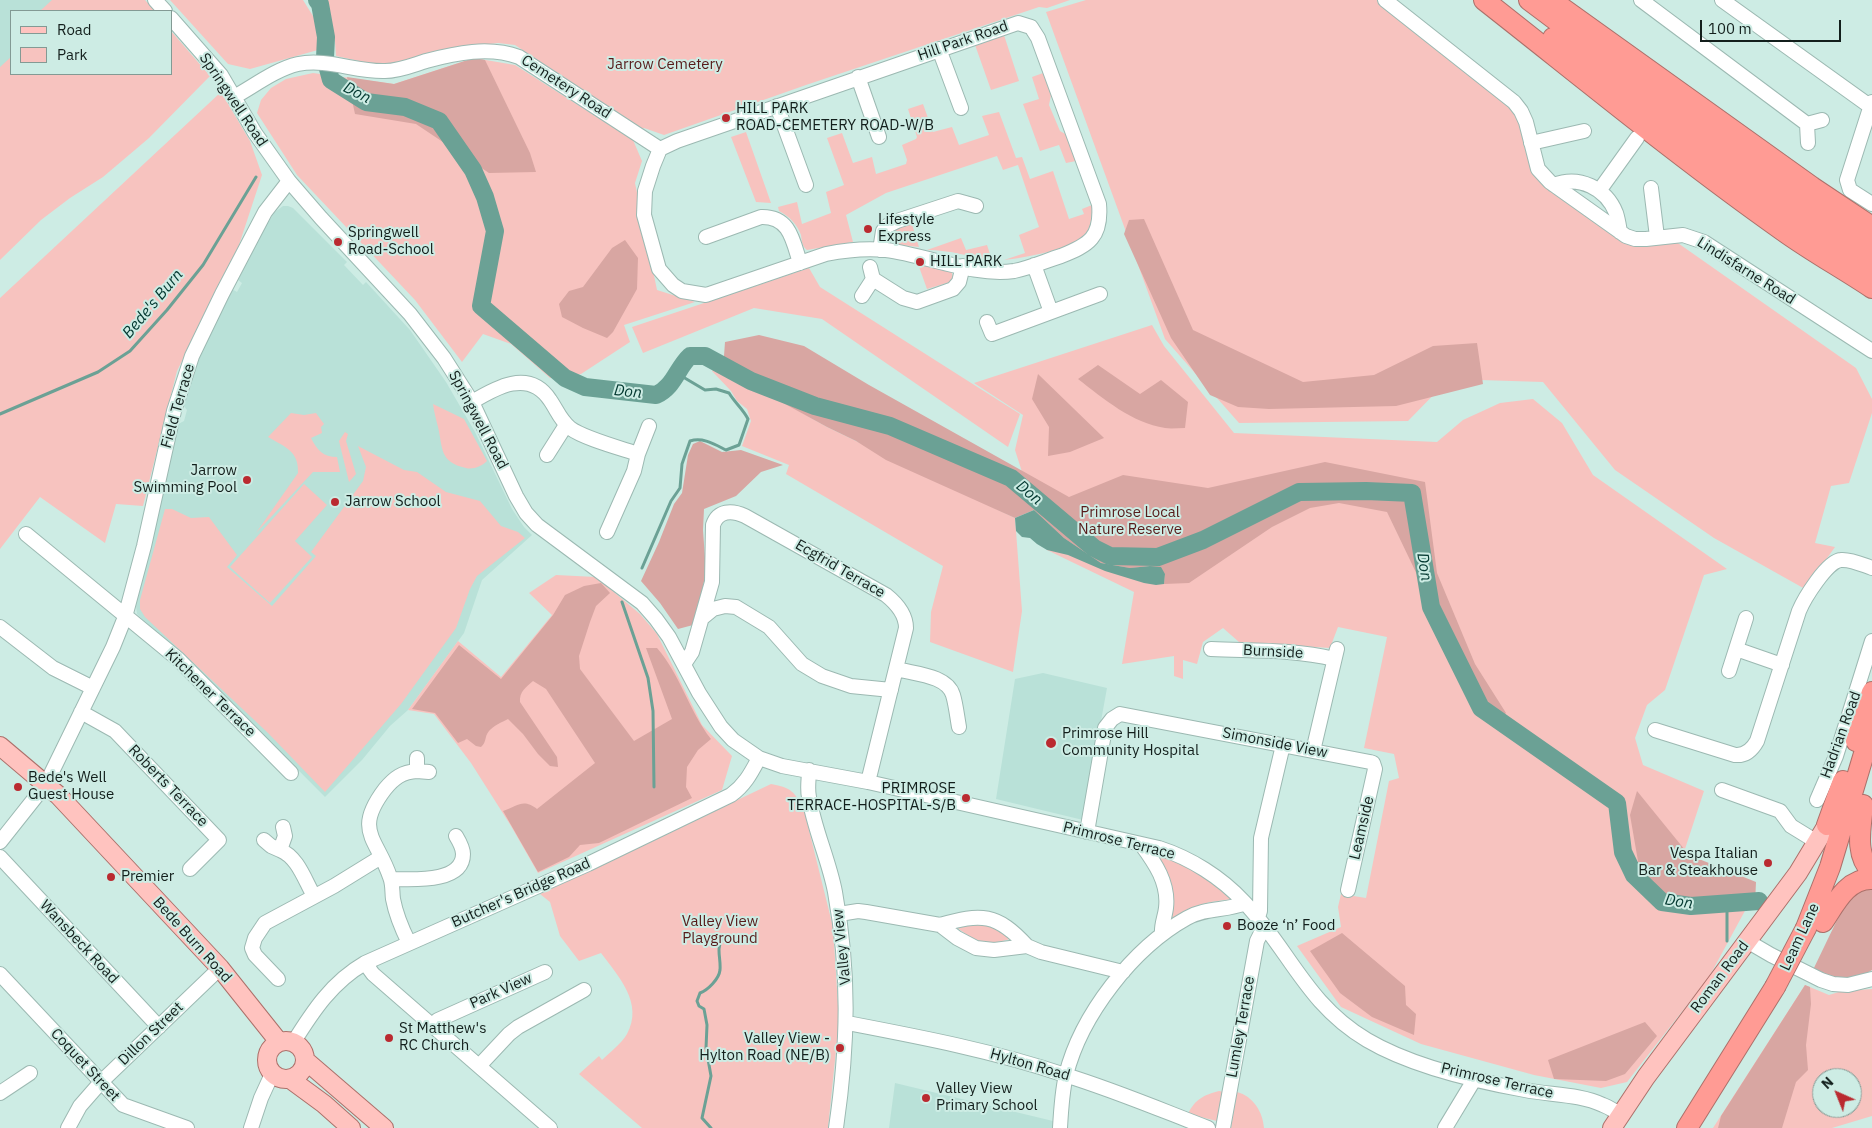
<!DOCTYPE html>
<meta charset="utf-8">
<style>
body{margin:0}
#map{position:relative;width:1872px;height:1128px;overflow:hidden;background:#cdece4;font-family:"IBM Plex Sans",sans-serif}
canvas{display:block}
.legend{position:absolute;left:10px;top:10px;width:162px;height:65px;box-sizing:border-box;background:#cdece4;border:1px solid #839a94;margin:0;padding:6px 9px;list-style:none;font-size:15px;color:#131f1c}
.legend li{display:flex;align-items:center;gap:10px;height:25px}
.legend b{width:25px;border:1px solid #839a94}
.north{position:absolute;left:1812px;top:1068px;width:50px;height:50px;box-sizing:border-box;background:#cdece4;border:1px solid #839a94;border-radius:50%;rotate:316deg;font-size:14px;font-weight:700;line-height:20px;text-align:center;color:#131f1c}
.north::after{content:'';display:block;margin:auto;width:18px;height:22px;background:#ba2a30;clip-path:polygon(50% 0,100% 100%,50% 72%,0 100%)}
.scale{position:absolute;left:1700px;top:20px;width:141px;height:22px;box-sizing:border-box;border:2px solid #131f1c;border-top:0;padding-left:6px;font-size:15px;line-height:18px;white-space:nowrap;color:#131f1c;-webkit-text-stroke:4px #cdece4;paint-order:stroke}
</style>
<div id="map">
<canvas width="1872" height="1128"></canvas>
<ul class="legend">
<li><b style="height:6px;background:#ffc3bf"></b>Road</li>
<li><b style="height:14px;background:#f7c3bf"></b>Park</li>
</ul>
<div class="north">N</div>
<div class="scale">100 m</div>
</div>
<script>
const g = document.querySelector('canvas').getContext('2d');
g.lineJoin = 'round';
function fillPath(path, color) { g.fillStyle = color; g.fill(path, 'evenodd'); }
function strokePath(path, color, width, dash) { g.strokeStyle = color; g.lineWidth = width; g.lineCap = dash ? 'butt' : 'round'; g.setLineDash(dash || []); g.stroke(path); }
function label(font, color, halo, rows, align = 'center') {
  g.font = font + ' "IBM Plex Sans",sans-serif'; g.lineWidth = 4; g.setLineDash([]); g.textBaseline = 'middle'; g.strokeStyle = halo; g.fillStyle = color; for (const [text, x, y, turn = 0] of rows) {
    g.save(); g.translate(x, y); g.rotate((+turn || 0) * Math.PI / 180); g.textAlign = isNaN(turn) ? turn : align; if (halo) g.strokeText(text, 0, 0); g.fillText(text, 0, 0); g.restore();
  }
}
fillPath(new Path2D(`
 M0,0h145l10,11h-144v63l-11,29z
 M283,206h5l5,2 54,54 -3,3 19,20 3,-3 44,48 36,52 29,50 37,77 12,18 8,8 -50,45 -18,53 -56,77 -18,16 -28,34 -37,37 -142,-143 -42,-36 -4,-4 -1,-8 10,-50 14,-49 18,-83 6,-3 3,-11 -4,-5 7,-24 16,-40 26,-52 5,3 5,-9 -4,-3 29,-56 8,-12z
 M1043,673l64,15 -24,132 -87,-21 19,-120z
 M895,1083l158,38 -1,7h-163z`), '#b9e1d8');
fillPath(new Path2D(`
 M52,0h93l10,11h-115z
 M170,0h133l15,24 7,24 -75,21 -22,-5z
 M323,0h747l-23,8 -8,-1 -233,78 -142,50 -20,-7 -2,1 -127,-84 -17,-2 -32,4 -71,17 -17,1 -42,-9 -1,-14z
 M1086,0h291l139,113 23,65 71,55 65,8 181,127 16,31v14l-23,70 -18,3 -16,57 20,4 -30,42 -91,-51 -99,-68 -72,-88 -94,-3 -41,42 -169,2 -74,-84 -119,-327z
 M171,31l39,45 -61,62 -46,39 -33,21 -29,22 -41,40v-193l11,-10v17h160z
 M1003,32l16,49 -28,9 -17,-48z
 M474,58l41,7 118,75 9,21 -7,22 22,107 38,12 -71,23 6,17 -49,32 -31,4 -39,-34 -28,-10 -21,28 -47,-62 -118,-125 -40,-62 4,-13 10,-12 15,-9 27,-6 81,11z
 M1046,72l5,23 -2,10 11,26 7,4 9,26 -10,2 -7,-18 -19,6 -17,-47 16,-5 -7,-22z
 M221,92l29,49 12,34 -24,73 -61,123 -34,135 -27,-2 -11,39 -65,-46 -40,52v-251z
 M923,104l10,28 19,-5 7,18 30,-10 -7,-19 17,-4 17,46 6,-1 8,22 23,-8 16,48 15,-5 -2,-5 10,-4c0,10 0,21 -7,29 -13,16 -62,24 -81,26l21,-7 -6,-18 20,-8 -21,-62 -15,5 -6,-14 -111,37 -40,22 7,27 -46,8c-5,-4 -5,-8 -6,-15 -4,-11 -11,-18 -22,-24l-1,-4 19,-5 5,22 29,-11 -5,-21 18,-7 -17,-47 15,-5 11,30 19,-6 4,17 30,-10 1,-4 -5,-15 14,-6 1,-2 -9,-28z
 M746,132l25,71 -15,-1 -25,-65z
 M911,221l8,26 -18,-2 -11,-6 -1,-6 2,-5z
 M961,238l5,12 21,-5 5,15c-22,-3 -41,-10 -65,-10z
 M924,263l26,6 2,4 1,5 -3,4 -23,7 -9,-25z
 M809,268l11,19 200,127 -12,33 -186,-128 -68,-11 -111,45 -11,-26z
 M1152,325l12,21 70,87 203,9 26,-22 37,-17 33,-4 29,24 31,52 134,94 -23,6 -39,115 -18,15 -12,33 8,27 61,26 -21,64 70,41 -44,81 -82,105 -26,6 -67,-13 -113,-31 -80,-37 -44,-61 44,-19 -3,-20 3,-13 25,4 23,-117 10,-3 -5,-24 -30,-6 23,-111 -49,-10 -8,21 -91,-6 -16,-14 -20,14 -6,22 -14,-4v19l-9,-3v-20l-52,8 12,-72 -87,-42 -32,-100 8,-35 -49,-32z
 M717,365l110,62 188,91 7,93 -9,61 -83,-30 1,-30 12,-46 -157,-92 3,-9 -47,-19 9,-25 -4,-12 -10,-8 -6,-10 -19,-20z
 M433,404l31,15 23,42c-5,5 -14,9 -21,7 -27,-6 -23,-20 -28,-41 -2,-8 -4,-15 -5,-23z
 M291,413l13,2 12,-2 8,11 -3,3 1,6 -11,5c6,12 12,19 26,19l3,15h-27l-57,61 42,-60c1,-22 -13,-26 -30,-36z
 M345,432l3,2 -2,7 10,33 -7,8 -10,-41z
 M358,446l46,24 13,2 29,20 34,9 21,25 17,6 7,6 -48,38 -7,13 -14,39 -55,76 -76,88 -57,-59 -123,-116 -5,-8v-9l25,-91h7l19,9 18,-1 28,38 -10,12 45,39 44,-50 -5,-4 52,-71 3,-14z
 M304,484l23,21 -32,36 17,16 -42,46 -40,-36z
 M556,575l40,2 44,37 17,20 45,91 30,31 -10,34 -184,83 -27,-47 -40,-63 -37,-49 -26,-4 50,-69 43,36 51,-62 -23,-22z
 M771,784c21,4 23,7 33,26l29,117 6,94 -11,107h-186l-63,-54 20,-18 3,4c8,-8 19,-16 25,-26 17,-31 -9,-58 -26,-81l-22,8 -19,-25 -10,-34 -10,-8z
 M1159,856c26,3 55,27 75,43 -26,3 -41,4 -62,22 2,-24 -4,-44 -13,-65z
 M984,923l16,6 13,9c-27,9 -36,5 -58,-12z
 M1805,985l24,10 13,-4 30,-2v127l-40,12h-119zM1822,1078h30v30h-30z
 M1219,1091l5,1 -7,29 -29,-7c7,-15 16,-19 31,-23z
 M1237,1092c16,4 26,20 27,36h-33z`), '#f7c3bf');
fillPath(new Path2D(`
 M474,58l11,2 45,93 6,19 -47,1 -73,-49 -61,-10 -8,-37 47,7z
 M1144,219l49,111 110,52 71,-7 59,-29 44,-3 6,41 -87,22 -127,3 -31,-2 -28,-12 -39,-57 -47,-104 5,-14z
 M625,240l13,18 -1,31 -24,43 -6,6 -24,-10 -21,-11 -3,-13 10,-13 14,-4 29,-39z
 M759,335l45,11 65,39 200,112 54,-22 85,13 117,-26 100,20 12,91 38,91 31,49 -7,7 -18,-12 -94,-196 -48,-9 -29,5 -38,19 -83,56 -25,1 1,-10 -15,-8 -20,2 -29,-5 -37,-25 -30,-28 -19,8 -129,-58 -30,-19 -29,-14 -104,-57 2,-28z
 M1098,365l42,29 21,-14 27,22 -3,26c-7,0 -14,1 -20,0 -33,-5 -61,-29 -87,-49z
 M1038,374l66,64 -34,14 -22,4 1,-29 -17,-28z
 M700,441l22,11 19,-2 42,15 -22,7 -25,24 -32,13 -1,21 3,42 -6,29 -7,24 -15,4 -18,-26 -19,-22 18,-39 15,-38 8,-11 6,-38 5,-11z
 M601,583l9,10 -14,13 -6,16 -11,34 1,13 54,72 38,-22 -26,-71h11c23,26 32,63 54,91l-13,11 -11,17 -1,20 6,11 -93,45 -19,2 -11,12 -31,15 -35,-61c15,-5 20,-13 34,-2l58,-46 -49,-74 -13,-8c-7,6 -14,11 -13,21l37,55 1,10 -8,-1 -12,-12 -15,-20 -15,-15c-6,3 -15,7 -19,12 -5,6 -2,11 -8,16l-5,-1 -9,-7 -9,4 -23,-30 -23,-4 47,-64 42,34 52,-64 12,-20 19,-9z
 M1637,791l52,64 67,27 -1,22 -49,-7 -38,2 -25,-9 -13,-75z
 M1872,885v85c-17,11 -42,10 -60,2l38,-79z
 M1342,933l63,53 1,19 10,9 -2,21 -42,-18 -32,-24 -30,-42z
 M1805,985l5,2 1,17 -5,41 2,25 -12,12 -14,46h-64l3,-12z
 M1645,1022l12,14 -32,38 -19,7 -52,-2 -6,-19z`), '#d8a6a2');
fillPath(new Path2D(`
 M1034,510l30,28 37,25 29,5 20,-2 11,1 4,7 -1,10 -8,1 -12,-2 -39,-12 -37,-16 -21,-5 -10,-6 -7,-6 -8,-1 -6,-6 -1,-13z`), '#6ba195');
strokePath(new Path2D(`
 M0,414l98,-42 32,-21 37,-41 36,-45 53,-88
 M642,568l29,-67 9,-13 2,-24 8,-23c13,-4 24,3 36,9l13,-5 9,-26c-5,-10 -13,-16 -19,-26l-13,-4 -11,1 -27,-16
 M622,602l26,76 5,33 1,76
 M1727,903v38
 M711,1128l-9,-10 9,-42 -5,-28 1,-23 -3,-16 -5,-3 -2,-5 3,-8c8,-3 19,-14 20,-23 1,-13 -4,-19 2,-32`), '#6ba195', 3);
strokePath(new Path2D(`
 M317,0l3,4 6,33 -1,21 6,22 35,22 39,5 34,14 34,49 12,27 10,34 -14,75 84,72 20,9 71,8c18,-8 21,-27 34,-39h15l46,25 64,25 75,20 121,52 83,70 16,8 48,1 45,-17 96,-48 67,-1 46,2 19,114 50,101 136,95 6,49 11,23 28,27 29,4 68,-5`), '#6ba195', 18);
const minor = new Path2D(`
 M155,0l10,11
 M1385,0l129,102 7,9 5,11 12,47 12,13 76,54 9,3h11l37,-4 21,7 168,109
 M1641,0l166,124 15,-4
 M1722,0l149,107
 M171,18l50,57 34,58 34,48 32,37 89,96 34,44 28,44 44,94 10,17 11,12 105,78 14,16 13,18 30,56 22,34 12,13 26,18 23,8 86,16 291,66c31,10 62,29 85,54 45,47 62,102 123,138 44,26 108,41 158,50 25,5 55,4 78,15 6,2 11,6 17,9
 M1018,23l13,4 7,11 61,166c3,33 -10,41 -38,52 -16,5 -31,12 -47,15 -39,6 -88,-16 -128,-21 -21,-2 -40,0 -60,4l-120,41 -24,-4 -9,-6 -14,-16 -15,-54 1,-24 8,-25 7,-17 17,-8z
 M939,49l22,59
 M858,77l21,60
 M234,97c20,-11 42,-28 64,-33 29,-6 58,8 87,7 14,0 28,-6 41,-10 30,-8 63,-15 93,-4l141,92
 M1872,102l-25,78 3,10 22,14
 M777,106l29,79
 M1807,124l1,19
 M1531,143l53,-12
 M1554,185c25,-10 52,3 62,28 2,6 3,13 4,19
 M1651,188l6,49
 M1599,191l38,-53
 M706,237l55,-20c29,-1 32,24 39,46
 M880,250l3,-19 4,-5 10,-5 61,-20 18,5
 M1034,265l17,47
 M873,279l30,19 14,4 36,-13 6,-7 4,-16
 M862,296l11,-17 -3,-12
 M987,322l5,12 108,-40
 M472,402c23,-14 57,-34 78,-2 7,10 10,20 20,28 13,10 50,20 68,26
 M547,455l19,-30
 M607,532l27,-61 4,-17 11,-28
 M26,534l152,125 113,114
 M702,618l11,-9 12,-3 11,1 33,20 33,37 20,12 29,10 40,4
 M0,627l53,41 40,20
 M1211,649c42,2 82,0 123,10
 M1736,649l46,16
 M684,664l8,-12 20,-70 1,-57c5,-15 19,-15 32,-9l141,79c10,8 20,20 20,33l-38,154
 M897,669c17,5 50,6 56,26 3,10 4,21 6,32
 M1729,671l17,-53
 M81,712l34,19 104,109 -29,29
 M1655,730l80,25c10,1 17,-5 22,-14l42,-130c5,-12 28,-50 42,-51 10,-1 22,5 31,8
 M1313,751l24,-102
 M417,758v13l12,1
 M809,770c0,9 -2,18 0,27 5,32 20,63 26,95 15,82 13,154 1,236
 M1722,790l58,21 11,15 26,16
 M1817,800l19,-44 36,-115
 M1087,832l18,-104 7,-9 8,-5 250,48 3,1 2,6 -27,121
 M264,840l7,6 9,4 5,-14 -2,-9
 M0,842l46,-58 67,-137 12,-30 19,-71 30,-135 18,-55 30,-62 43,-82 24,-31
 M1141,844c14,19 28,39 25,64 -1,9 -5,17 -4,26
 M280,850c18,7 25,31 34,46
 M0,857l159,170
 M391,879c19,0 72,5 72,-25 0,-6 -4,-13 -7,-18
 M839,914l19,-3 8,1 74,13 17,13 19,10 18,2 33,-4 14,6 82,20
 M1258,917l2,-6 1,-73 22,-93
 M940,925c41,-12 57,-12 87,21
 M1747,941l24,14 50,25 12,4 15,1 24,-6
 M409,943c-7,-14 -13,-28 -16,-44 -1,-7 0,-15 -3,-22 -13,-39 -37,-46 -5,-88 9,-11 17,-17 32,-18
 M365,963l8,11 177,154
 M0,974l123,131 64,23
 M278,979l-23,-24 -3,-7 3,-10 10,-15 69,-37 47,-29
 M847,1023c73,14 147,28 218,52 49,15 96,35 143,53
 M432,1025l6,-5 107,-48
 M293,1043c20,-32 39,-61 72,-80l223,-99 143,-69c14,-10 20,-22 28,-37
 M479,1066l30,-32 9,-7 66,-37
 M0,1093l30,-20
 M68,1128l12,-22 21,-24 119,-114
 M251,1128l10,-30 11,-24
 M1060,1128c1,-18 2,-36 6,-53 15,-60 67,-127 121,-157 19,-11 40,-7 58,-15
 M1223,1128l34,-187 7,-14
 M1445,1128l29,-48`);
const major = new Path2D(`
 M0,746l58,49 162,173 59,74
 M267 1060a19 19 0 1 1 38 0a19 19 0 1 1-38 0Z
 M305,1060l79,68
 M290,1079l34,25 27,24
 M1612,1128l34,-51 152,-204 29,-48`);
const highway = new Path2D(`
 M1484,0c98,77 196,158 298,230 29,21 60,38 90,58
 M1529,0l260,195 83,53
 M1551,0l261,187 60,40
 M1553,38l240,177 47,33 32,19
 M1856,741l16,-49
 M1863,805c-2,22 -9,50 9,67
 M1827,825l16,-44
 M1823,922c12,-18 24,-44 49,-43
 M1806,928l24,-61 42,-140
 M1687,1128l88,-141`);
strokePath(minor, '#9cb9b2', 16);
strokePath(major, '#ac706a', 20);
strokePath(highway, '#ac706a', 22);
strokePath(minor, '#fff', 14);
strokePath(major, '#ffc3bf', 18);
strokePath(highway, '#ff9b94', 20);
const highwayBridge = new Path2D(`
 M1775,987l31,-59`);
strokePath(highwayBridge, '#ac706a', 22, []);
strokePath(highwayBridge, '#ff9b94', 20);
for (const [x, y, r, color] of [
 [726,118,5,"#ba2a30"],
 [868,229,5,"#ba2a30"],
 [338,242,5,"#ba2a30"],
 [920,262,5,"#ba2a30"],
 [247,480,5,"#ba2a30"],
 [335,502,5,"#ba2a30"],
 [1051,743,6,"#ba2a30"],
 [18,787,5,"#ba2a30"],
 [966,798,5,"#ba2a30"],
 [1768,863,5,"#ba2a30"],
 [111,877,5,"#ba2a30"],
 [1227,926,5,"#ba2a30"],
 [389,1038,5,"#ba2a30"],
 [840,1048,5,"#ba2a30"],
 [926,1098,5,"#ba2a30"]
]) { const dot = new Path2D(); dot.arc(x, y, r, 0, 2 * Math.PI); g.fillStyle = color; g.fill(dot); strokePath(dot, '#cdece4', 2); }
label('15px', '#131f1c', '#cdece4', [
 ["Hill Park Road",963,41,-19],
 ["Cemetery Road",566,87,33],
 ["Springwell Road",233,100,56],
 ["Lindisfarne Road",1746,271,32],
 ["Field Terrace",178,406,-74],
 ["Springwell Road",478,420,62],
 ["Ecgfrid Terrace",840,569,30],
 ["Burnside",1273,652,3],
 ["Kitchener Terrace",210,693,44],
 ["Hadrian Road",1841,735,-70],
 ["Simonside View",1275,743,11],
 ["Roberts Terrace",168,786,46],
 ["Leamside",1362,828,-77],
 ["Primrose Terrace",1119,841,14],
 ["Butcher's Bridge Road",521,893,-24],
 ["Leam Lane",1800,937,-65],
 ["Bede Burn Road",192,940,48],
 ["Wansbeck Road",79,942,47],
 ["Valley View",842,947,-96],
 ["Roman Road",1720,977,-53],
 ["Park View",501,991,-24],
 ["Lumley Terrace",1241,1027,-80],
 ["Dillon Street",151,1034,-44],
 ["Coquet Street",85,1065,47],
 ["Hylton Road",1030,1065,16],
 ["Primrose Terrace",1497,1081,13]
]);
label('15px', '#571b1a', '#cdece4', [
 ["Jarrow Cemetery",665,65],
 ["Primrose Local",1130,513],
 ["Nature Reserve",1130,530],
 ["Valley View",720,922],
 ["Playground",720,939]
]);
label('15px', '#131f1c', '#cdece4', [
 ["HILL PARK",736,109],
 ["ROAD-CEMETERY ROAD-W/B",736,126],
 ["Lifestyle",878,220],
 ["Express",878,237],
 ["Springwell",348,233],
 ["Road-School",348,250],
 ["HILL PARK",930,262],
 ["Jarrow",237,471,"right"],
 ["Swimming Pool",237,488,"right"],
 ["Jarrow School",345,502],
 ["Primrose Hill",1062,734],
 ["Community Hospital",1062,751],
 ["Bede's Well",28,778],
 ["Guest House",28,795],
 ["PRIMROSE",956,789,"right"],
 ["TERRACE-HOSPITAL-S/B",956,806,"right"],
 ["Vespa Italian",1758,854,"right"],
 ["Bar & Steakhouse",1758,871,"right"],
 ["Premier",121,877],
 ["Booze ‘n’ Food",1237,926],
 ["St Matthew's",399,1029],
 ["RC Church",399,1046],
 ["Valley View -",830,1039,"right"],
 ["Hylton Road (NE/B)",830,1056,"right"],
 ["Valley View",936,1089],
 ["Primary School",936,1106]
], 'left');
label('italic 16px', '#033830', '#cdece4', [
 ["Don",357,93,27],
 ["Bede's Burn",153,304,-50],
 ["Don",628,392,6],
 ["Don",1029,493,40],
 ["Don",1424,567,81],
 ["Don",1679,902,9]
]);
</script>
